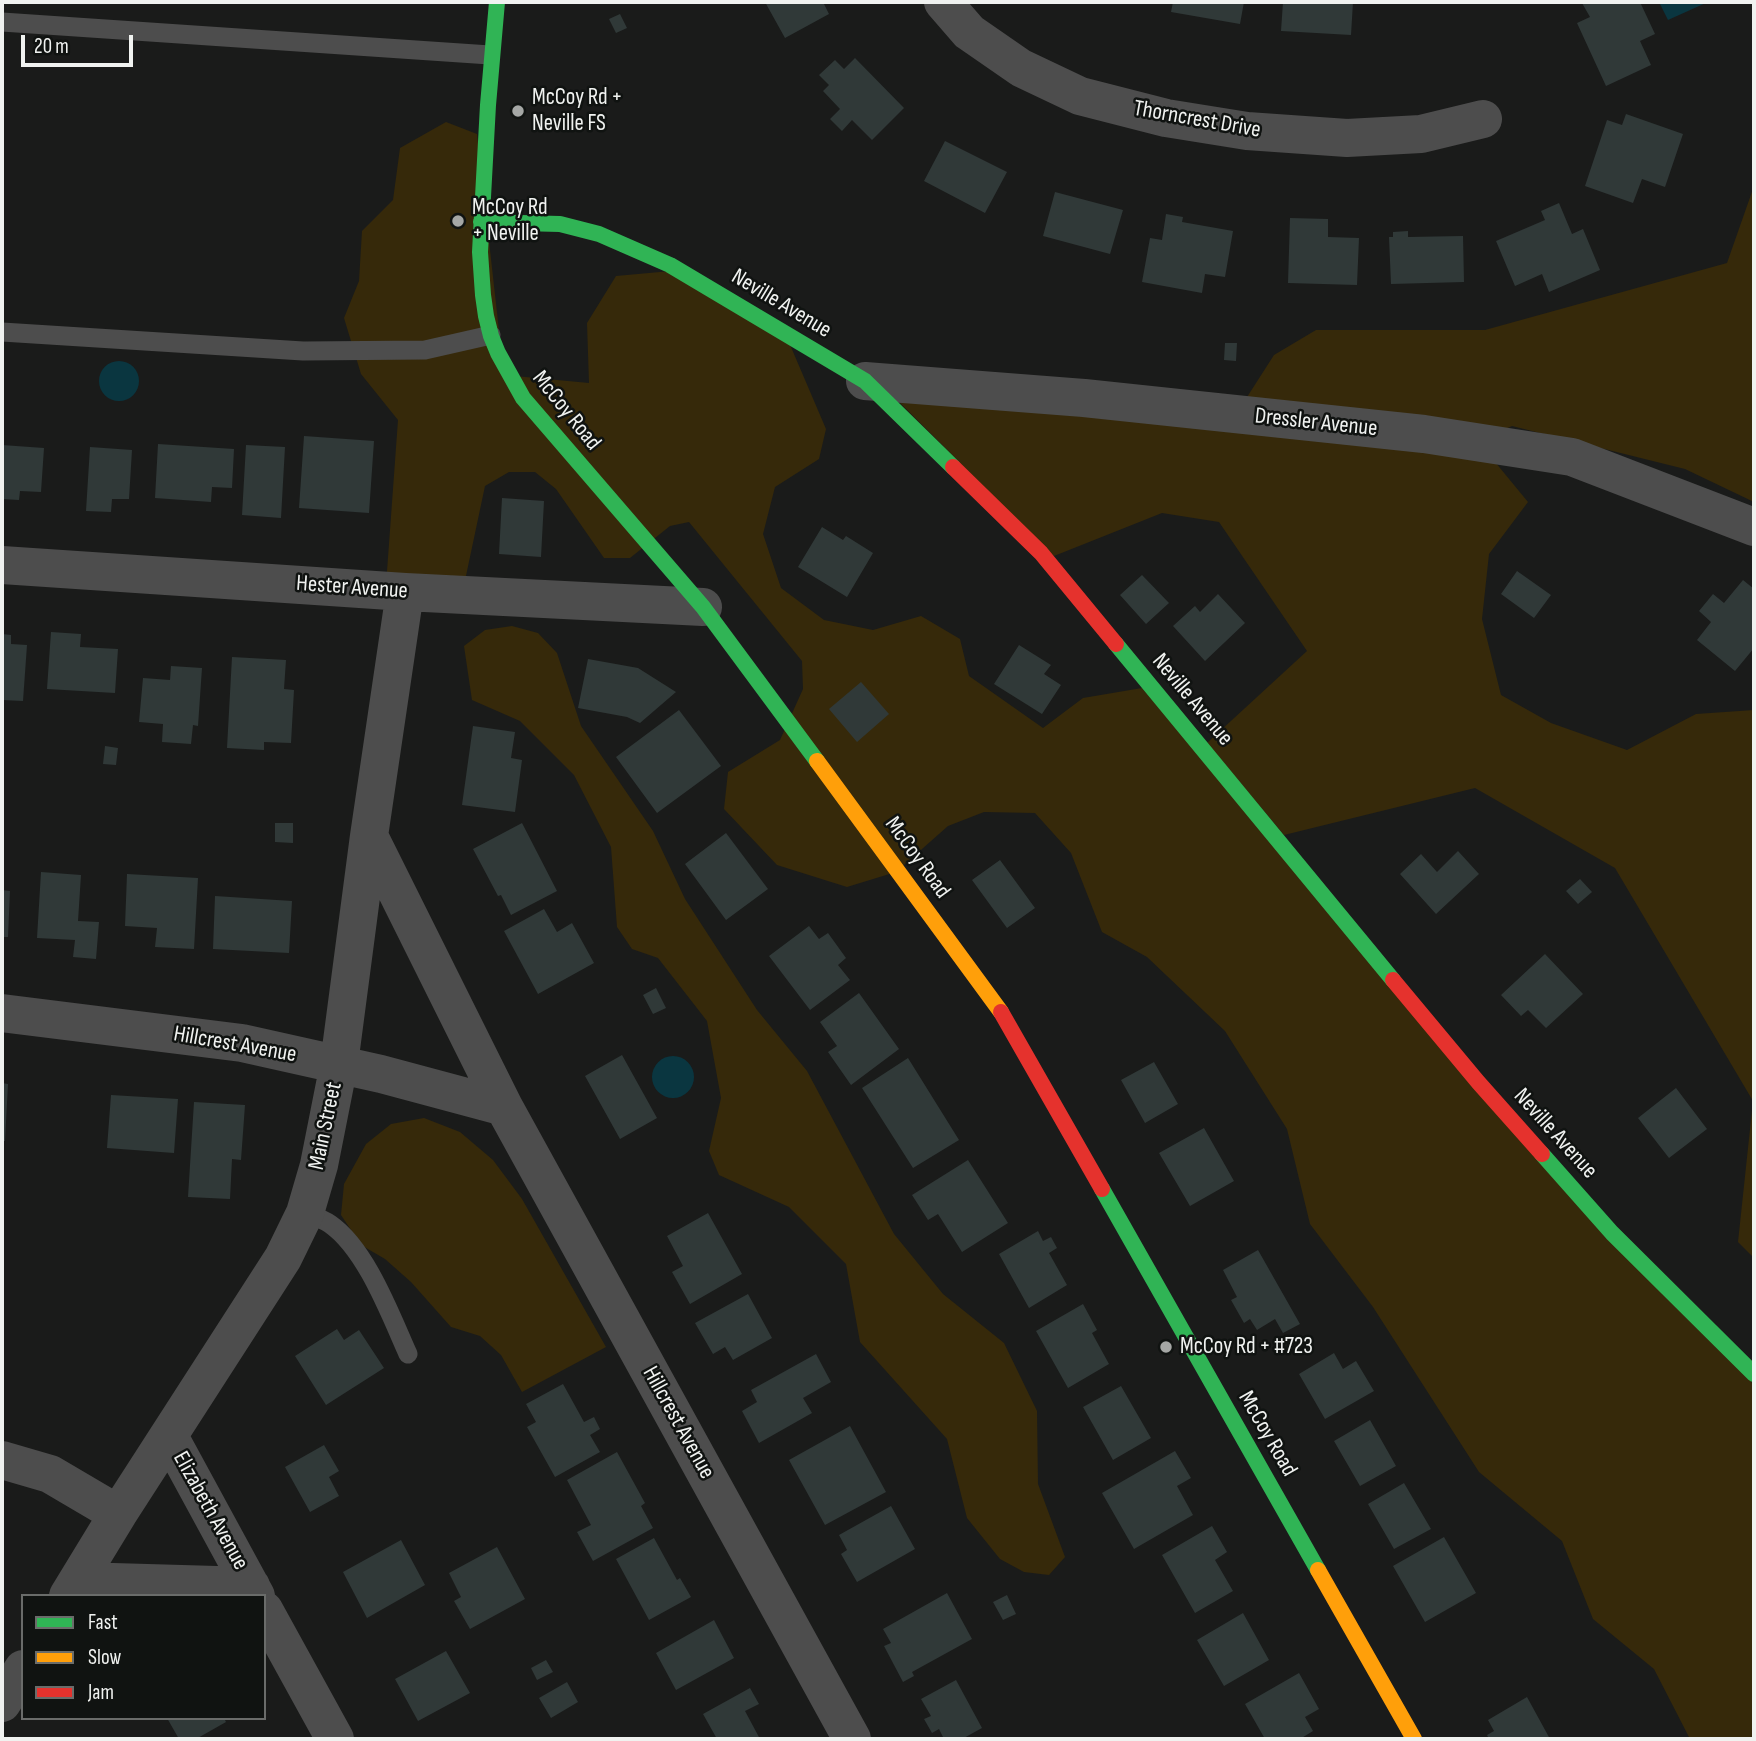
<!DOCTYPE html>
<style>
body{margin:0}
#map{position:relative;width:1756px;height:1741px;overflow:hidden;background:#1a1b1a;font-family:"Sofia Sans Condensed",sans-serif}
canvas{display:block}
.frame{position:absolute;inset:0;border:4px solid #f0f2f0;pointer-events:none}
.legend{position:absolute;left:21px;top:1594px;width:245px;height:126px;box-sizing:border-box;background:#101311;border:2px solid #6a6c6a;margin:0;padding:9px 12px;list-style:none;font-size:21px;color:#f0f2f0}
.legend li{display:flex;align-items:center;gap:14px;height:35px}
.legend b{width:35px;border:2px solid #6a6c6a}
.scale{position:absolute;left:21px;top:35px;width:112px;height:32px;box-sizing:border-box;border:4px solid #f0f2f0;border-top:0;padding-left:9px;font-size:21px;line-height:24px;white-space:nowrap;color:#f0f2f0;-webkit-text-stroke:5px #101311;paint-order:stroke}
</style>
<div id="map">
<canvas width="1756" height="1741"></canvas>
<div class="frame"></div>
<ul class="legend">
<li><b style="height:9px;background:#30b455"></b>Fast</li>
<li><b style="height:9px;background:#ff9f0a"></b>Slow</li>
<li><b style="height:9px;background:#e5322d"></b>Jam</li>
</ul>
<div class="scale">20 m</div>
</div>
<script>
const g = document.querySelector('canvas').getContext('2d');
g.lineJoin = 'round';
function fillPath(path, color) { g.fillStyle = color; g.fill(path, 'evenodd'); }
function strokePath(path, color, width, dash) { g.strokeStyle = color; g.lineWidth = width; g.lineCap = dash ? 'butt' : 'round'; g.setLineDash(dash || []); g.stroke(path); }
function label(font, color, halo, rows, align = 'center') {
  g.font = font + ' "Sofia Sans Condensed",sans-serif'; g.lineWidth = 5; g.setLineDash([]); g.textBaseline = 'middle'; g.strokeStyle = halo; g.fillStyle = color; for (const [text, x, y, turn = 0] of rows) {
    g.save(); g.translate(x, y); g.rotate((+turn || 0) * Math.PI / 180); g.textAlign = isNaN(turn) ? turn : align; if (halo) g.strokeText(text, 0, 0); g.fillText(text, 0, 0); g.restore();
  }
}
fillPath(new Path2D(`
 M446,122l31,12 27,241 85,8 -2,-60 29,-47 55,-5 117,69 38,89 -7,30 -44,28 -12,47 18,54 43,32 49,10 48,-14 39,23 9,37 74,52 40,-30 59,-10 612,697v354h-64l-36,-70 -61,-50 -31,-78 -83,-69 -106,-165 -63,-83 -23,-95 -62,-98 -78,-74 -45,-25 -31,-79 -36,-40 -51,-1 -36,14 -52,46 -49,15 -70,-22 -53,-56 4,-37 52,-32 23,-51 -1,-28 -113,-139 -19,4 -40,32h-26l-48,-69 -21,-17h-26l-24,14 -22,104 -77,-5 12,-165 -37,-46 -17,-56 15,-37 3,-50 31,-31 7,-52z
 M1754,186v316l-69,-33 -173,-43 -26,12 -246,-30 34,-53 42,-25h169l242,-67z
 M890,393l596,58 42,51 -39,52 -7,65 19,76 50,28 76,27 69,-36 58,-4v548l-16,-16 15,-141 -138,-233 -140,-80 -191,47 -77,-92 100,-92 -88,-129 -57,-9 -108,43z
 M512,626l26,7 19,20 24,73 72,105 32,68 72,111 50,61 87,163 49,60 61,49 33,68 1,73 27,73 -16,18 -25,-3 -24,-13 -33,-41 -20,-79 -87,-97 -14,-78 -57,-57 -70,-32 -10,-24 12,-53 -14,-77 -49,-63 -26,-9 -15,-22 -6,-80 -37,-72 -54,-54 -48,-21 -8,-54 21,-16z
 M424,1118l36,14 33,28 29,39 84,148 -84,45 -21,-37 -21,-19 -29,-9 -40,-45 -26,-23 -24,-14 -20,-30 3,-31 22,-40 25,-20z`), '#36290a');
fillPath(new Path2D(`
 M1659,2h49l-40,18z
 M99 381a20 20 0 1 1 40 0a20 20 0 1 1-40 0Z
 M652 1077a21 21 0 1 1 42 0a21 21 0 1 1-42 0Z`), '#0a3640');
fillPath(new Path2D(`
 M765,2h58l6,12 -44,24z
 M1173,2h71l-4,22 -69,-12z
 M1283,2h70l-2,33 -70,-4z
 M1584,2h56l15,32 -15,7 11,24 -45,21 -29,-63 13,-6 -8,-14z
 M620,14l7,14 -11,5 -7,-14z
 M855,58l49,50 -32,32 -20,-20 -10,11 -12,-12 10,-10 -17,-18 6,-6 -10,-10 16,-15 9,9z
 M1626,114l57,20 -18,53 -23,-8 -9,24 -48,-17 22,-66 15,5z
 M945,141l62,31 -22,41 -61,-32z
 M1055,192l68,18 -13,44 -67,-18z
 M1559,203l13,31 11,-5 17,41 -51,22 -7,-18 -27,12 -19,-45 49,-21 -4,-9z
 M1166,214l17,3 -1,5 51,9 -8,46 -20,-3 -3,19 -60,-11 8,-44 12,2z
 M1290,218l38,1v18l31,1 -2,47 -69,-2z
 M1408,231v6l55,-1 1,46 -73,2 -2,-47h4v-5z
 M1225,343h12l-1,18 -12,-1z
 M304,436l70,5 -5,72 -70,-5z
 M158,444l76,5 -2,39 -20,-1 -1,15 -56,-4z
 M2,445l42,3 -3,44 -21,-1 -1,9 -17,-1z
 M246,445l39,2 -4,71 -39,-3z
 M90,447l42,3 -3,49h-17l-1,13 -25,-1z
 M502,498l42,3 -3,56 -42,-3z
 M822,527l21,13 3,-4 27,17 -26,44 -49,-30z
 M1517,571l34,24 -17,23 -33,-24z
 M1142,575l27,28 -23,21 -26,-29z
 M1743,580l11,9v59l-19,23 -38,-31 14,-18 -12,-11 14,-17 11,9z
 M1218,594l27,29 -40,38 -32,-35 22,-20 5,6z
 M51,632l30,2 -1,13 38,2 -3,44 -68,-4z
 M2,634l9,1v9l16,1 -4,56 -21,-1z
 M1019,645l32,20 -7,9 17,11 -19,29 -48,-30z
 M232,657l54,3 -2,29 10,1 -3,53 -27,-1v8l-37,-2z
 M588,659l50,9 38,24 -36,31 -13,-6 -49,-9z
 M171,666l31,2 -4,58 -5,-1 -2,19 -29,-2 1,-18 -24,-2 4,-44 27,2z
 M861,682l28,32 -32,28 -28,-33z
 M679,710l42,56 -64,47 -41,-56z
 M473,726l42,6 -4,26 11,2 -7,52 -53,-7z
 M105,746l13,2 -2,17 -13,-1z
 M275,823h18v20l-18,-1z
 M522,823l35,68 -46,24 -10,-20 -3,1 -25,-47z
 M726,833l42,56 -42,31 -41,-56z
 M1458,851l21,23 -43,40 -36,-40 21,-20 16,18z
 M1000,860l35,48 -28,20 -35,-48z
 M41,872l40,3 -3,46 21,1 -3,37 -23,-2 2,-17 -38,-2z
 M127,874l71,4 -4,71 -39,-2 2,-19 -32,-2z
 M1580,879l12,13 -14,12 -12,-13z
 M2,890l8,1 -2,46h-6z
 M215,896l77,5 -3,52 -76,-4z
 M544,909l13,23 15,-9 22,40 -56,31 -34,-63z
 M809,926l10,13 9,-6 18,25 -8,7 12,15 -40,30 -41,-54z
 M1545,954l38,40 -37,34 -18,-18 -7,6 -20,-21z
 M656,988l10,20 -13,6 -10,-19z
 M859,993l40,56 -48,36 -23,-33 9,-6 -17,-24z
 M622,1055l35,63 -37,21 -35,-63z
 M908,1058l51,82 -46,28 -51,-80z
 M1154,1062l24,42 -33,19 -24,-43z
 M2,1083l6,1 -3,57h-3z
 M1676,1088l31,41 -38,29 -31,-40z
 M111,1095l67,4 -4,54 -67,-5z
 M194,1102l51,3 -4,55 -9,-1 -2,40 -42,-2z
 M1204,1128l30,53 -44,25 -31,-53z
 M968,1160l40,63 -46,29 -24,-38 -10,6 -16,-25z
 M708,1213l34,61 -52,30 -18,-32 11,-6 -16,-30z
 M1038,1231l5,10 8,-4 6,11 -8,5 18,32 -38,23 -30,-54z
 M1258,1250l42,74 -17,9 -8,-14 -18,11 -7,-11 -6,4 -13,-23 6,-3 -14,-27z
 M748,1294l24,44 -39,22 -8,-13 -12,7 -18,-31z
 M1083,1304l14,26 -5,3 17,31 -41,24 -32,-57z
 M337,1329l7,11 15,-10 25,38 -58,37 -31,-49z
 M1334,1353l9,16 13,-8 18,30 -49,28 -26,-45z
 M816,1354l15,28 -28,16 9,15 -53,30 -17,-32 15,-9 -6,-12z
 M563,1384l21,38 10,-5 6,12 -10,6 10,17 -45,25 -28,-50 9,-5 -10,-18z
 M1121,1386l30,52 -38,22 -30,-53z
 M1370,1420l26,46 -36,20 -26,-45z
 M850,1426l36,66 -61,33 -36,-65z
 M324,1445l15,26 -10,6 10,19 -29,16 -25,-45z
 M1175,1451l16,27 -14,8 16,29 -59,34 -32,-56z
 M617,1452l28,51 -4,3 12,22 -60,33 -16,-29 14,-7 -24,-45z
 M1404,1483l27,46 -37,20 -26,-45z
 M891,1506l24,43 -58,33 -16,-28 6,-4 -8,-15z
 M1212,1526l15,26 -12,8 18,31 -38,22 -33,-58z
 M1444,1537l32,56 -51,29 -32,-56z
 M654,1538l23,42 3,-2 11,19 -42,23 -33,-61z
 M401,1540l24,45 -58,33 -24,-46z
 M497,1547l28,52 -55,30 -16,-28 7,-4 -12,-24z
 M947,1593l25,46 -60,33 2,4 -11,6 -19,-36 7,-3 -8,-14z
 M1007,1595l9,19 -13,6 -10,-18z
 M1243,1613l26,47 -45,26 -27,-46z
 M714,1620l20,38 -58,32 -20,-37z
 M446,1651l24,42 -52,28 -23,-42z
 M546,1660l7,12 -16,8 -6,-12z
 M1299,1673l20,36 -14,8 8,14 -13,8h-35l-20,-35z
 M956,1680l26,48 -20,11h-18l-5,-10 -7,4 -8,-14 7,-3 -10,-17z
 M567,1682l11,20 -27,16 -12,-20z
 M750,1688l9,16 -14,7 15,28h-43l-14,-25z
 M1527,1697l23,42h-61l-2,-4 7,-4 -6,-11z
 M167,1718h57l2,4 -30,17h-17z`), '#303938');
strokePath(new Path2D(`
 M2,22l488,33
 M2,332l301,19 122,-1 66,-15
 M305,1213c8,3 18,6 25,11 36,25 60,90 78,130`), '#4d4d4d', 19);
strokePath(new Path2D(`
 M943,2l26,30 52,36 59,28 86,22 81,13 100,7 74,-4 62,-15
 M865,381l219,17 340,36 148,23 182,70
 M2,565l403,27 298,15
 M369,836l135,271
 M2,1013l240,30 139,31 123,33 348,632
 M169,1436l87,160
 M2,1460l48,14 68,40
 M78,1581l173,5
 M68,1596l50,-82 165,-256 22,-45 14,-48 20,-101 30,-228 36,-244
 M264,1610l71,129
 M2,1703l21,-34`), '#4d4d4d', 38);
strokePath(new Path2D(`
 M497,2l-9,103 -8,147 3,43 3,21 5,20 7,17 25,45 180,209 114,154
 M481,222l79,2 39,10 71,31 195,116 88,86
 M1116,644l277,336
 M1542,1154l70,79 142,141
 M1102,1189l216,381`), '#30b455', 16);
strokePath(new Path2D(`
 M817,761l184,251
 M1318,1570l96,169`), '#ff9f0a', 16);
strokePath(new Path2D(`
 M953,467l88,86 75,91
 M1393,980l85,102 64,72
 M1001,1012l101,177`), '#e5322d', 16);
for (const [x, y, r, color] of [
 [518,111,7,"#a5a7a5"],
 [458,221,7,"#a5a7a5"],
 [1166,1347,7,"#a5a7a5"]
]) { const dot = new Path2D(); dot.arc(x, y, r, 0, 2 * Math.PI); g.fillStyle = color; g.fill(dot); strokePath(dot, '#101311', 2.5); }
label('23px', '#f0f2f0', '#101311', [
 ["McCoy Rd +",532,98],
 ["Neville FS",532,124],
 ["McCoy Rd",472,208],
 ["+ Neville",472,234],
 ["McCoy Rd + #723",1180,1347]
], 'left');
label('23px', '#f0f2f0', '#101311', [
 ["Thorncrest Drive",1197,120,10],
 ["Neville Avenue",781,304,31],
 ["McCoy Road",566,411,51],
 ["Dressler Avenue",1316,423,6],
 ["Hester Avenue",352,588,4],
 ["Neville Avenue",1192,700,50],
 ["McCoy Road",917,858,54],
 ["Hillcrest Avenue",235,1045,10],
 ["Main Street",326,1126,-78],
 ["Neville Avenue",1555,1134,48],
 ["Hillcrest Avenue",678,1423,61],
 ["McCoy Road",1267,1434,60],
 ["Elizabeth Avenue",210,1511,61]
]);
</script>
